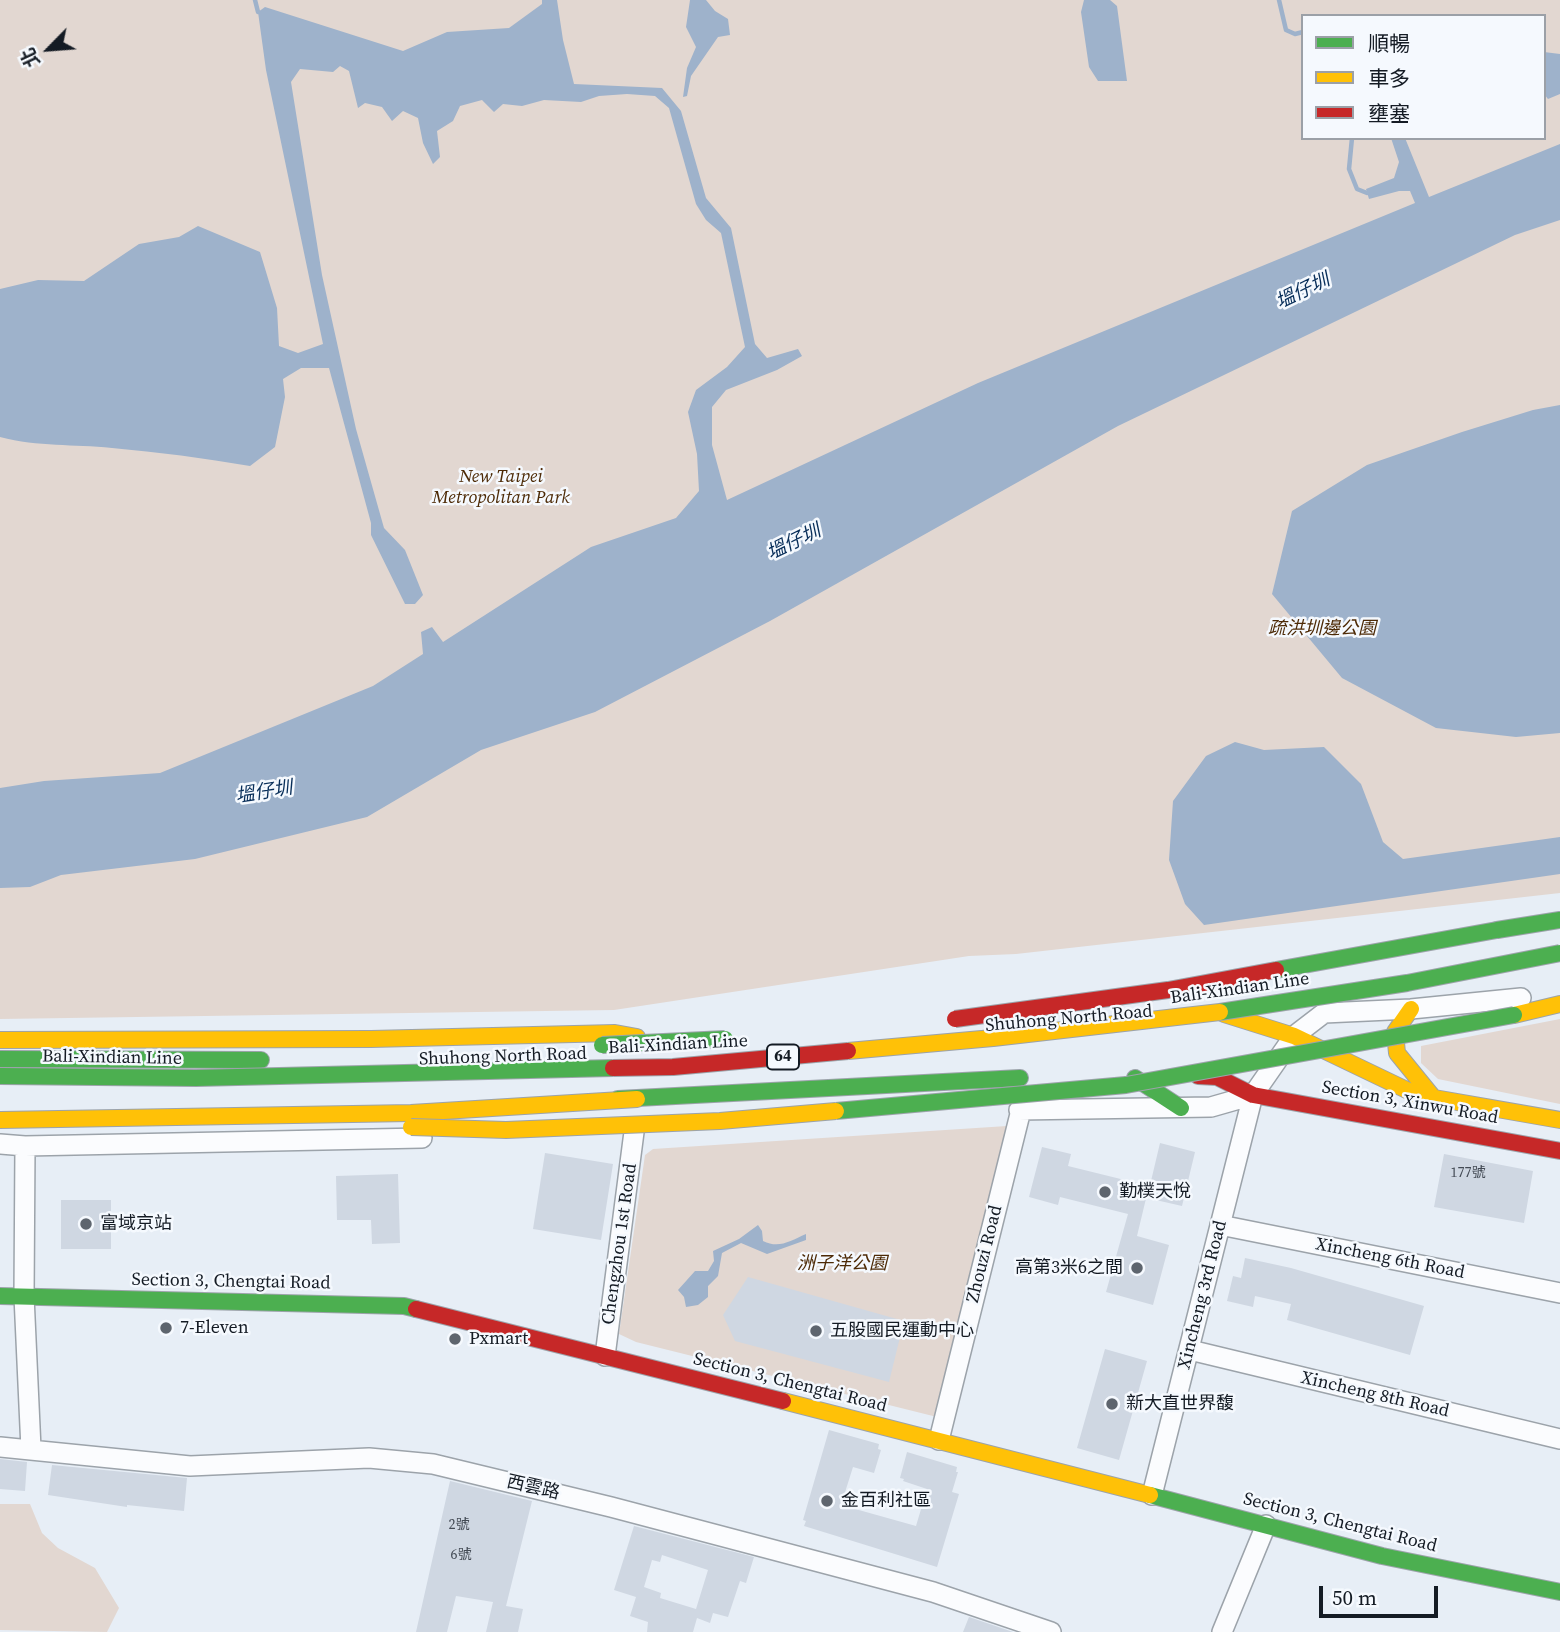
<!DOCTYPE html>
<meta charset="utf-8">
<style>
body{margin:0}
#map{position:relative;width:1560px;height:1632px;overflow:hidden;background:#e7eef6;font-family:"Source Serif 4","Noto Sans TC",serif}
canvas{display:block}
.legend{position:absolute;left:1301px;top:14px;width:245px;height:126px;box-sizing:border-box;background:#f5f9fe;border:2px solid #9ba0a7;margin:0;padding:9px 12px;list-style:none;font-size:21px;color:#141b24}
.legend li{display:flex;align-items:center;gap:14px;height:35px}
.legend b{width:35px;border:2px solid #9ba0a7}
.north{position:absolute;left:14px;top:14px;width:70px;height:70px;-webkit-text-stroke:5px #f5f9fe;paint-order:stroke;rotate:245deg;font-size:19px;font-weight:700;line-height:28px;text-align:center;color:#141b24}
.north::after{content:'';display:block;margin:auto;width:24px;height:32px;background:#141b24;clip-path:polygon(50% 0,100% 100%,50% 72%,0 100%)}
.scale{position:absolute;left:1319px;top:1586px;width:119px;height:32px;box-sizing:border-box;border:4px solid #141b24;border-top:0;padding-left:9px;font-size:21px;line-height:24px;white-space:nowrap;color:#141b24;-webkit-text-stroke:5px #f5f9fe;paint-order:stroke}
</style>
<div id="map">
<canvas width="1560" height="1632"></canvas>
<ul class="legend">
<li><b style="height:9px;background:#4caf50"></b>順暢</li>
<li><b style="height:9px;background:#ffc107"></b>車多</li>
<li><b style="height:9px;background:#c62828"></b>壅塞</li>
</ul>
<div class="north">北</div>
<div class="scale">50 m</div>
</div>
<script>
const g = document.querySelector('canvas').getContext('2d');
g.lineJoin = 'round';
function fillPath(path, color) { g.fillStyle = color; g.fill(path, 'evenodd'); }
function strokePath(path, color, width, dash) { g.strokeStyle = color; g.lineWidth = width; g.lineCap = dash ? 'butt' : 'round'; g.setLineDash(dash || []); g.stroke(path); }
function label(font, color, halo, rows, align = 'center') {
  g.font = font + ' "Source Serif 4","Noto Sans TC",serif'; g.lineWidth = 5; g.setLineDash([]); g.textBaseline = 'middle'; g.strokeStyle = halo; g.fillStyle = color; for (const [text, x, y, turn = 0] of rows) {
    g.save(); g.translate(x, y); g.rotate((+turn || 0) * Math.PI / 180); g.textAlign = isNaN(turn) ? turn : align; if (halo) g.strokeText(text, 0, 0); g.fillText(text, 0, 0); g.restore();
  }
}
fillPath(new Path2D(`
 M0,0h1560v893l-544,61 -47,2 -355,54 -614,9zM1303,16h241v122h-241z
 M1560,1019v85l-122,-25 -17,-16v-17z
 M1007,1126l-70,291 -301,-75 -17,-8 26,-179 8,-6z
 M0,1504h30l12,29 16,15 37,20 24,40 -12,24 -107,-2z`), '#e2d7d1');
fillPath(new Path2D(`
 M542,0h15l6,40 11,44 88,4 19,23 25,87 25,30 24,116 12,14 31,-9 4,7 -25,14 -51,20 -14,17v38l15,55 251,-117 437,-180 -5,-12h-11l-30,8 -3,-10 28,-11 5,-16 -8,-24h14l24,59 131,-53v76l-45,15 -397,191 -348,195 -175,91 -114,38 -114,67 -172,42 -134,16 -31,12 -30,1v-100l44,-7 116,-8 213,-87 50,-32 -2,-22 11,-5 11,15 148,-95 85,-29 23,-27 -2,-37 -9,-42 8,-22 31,-23 18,-20 -24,-114 -15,-13 -10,-16 -27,-96 -14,-12 -28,-2 -28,2 -18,6 -37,-2 -22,6 -19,-2 -9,8 -12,-12 -22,6 -7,15 -16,10 3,26 -7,7 -10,-21 -5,-25 -15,-7 -11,10 -10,-14 -17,-4 -7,5 -9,-37 -9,-5 -7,6 -33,-3 -9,13 31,193 34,154 28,99 21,22 18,45 -8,9h-10l-34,-69v-12l-42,-155h-28l-18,11 2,18 -10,50 -25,19c-46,-8 -92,-14 -138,-18 -39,-4 -73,-1 -112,-11v-148l38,-9 46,1 55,-37 40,-7 19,-11 62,26 17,56 2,38 19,7 25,-9 -57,-274 -8,-58 7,-5 138,44 44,-19 62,-4 33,-24z
 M690,0h16l9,11 13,8 2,16 -12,2 -27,39 -4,20 -4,1 4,-29 9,-21 -10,-20z
 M1084,0h26l7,6 10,75h-29l-9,-14 -8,-55z
 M1544,52l16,2v40l-12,5 -4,-5z
 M1560,405v328l-44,4 -80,-9 -94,-50 -70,-84 20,-83 75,-46 95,-33 71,-22z
 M1235,742l29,8 60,-3 37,37 22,58 20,17 157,-22v37l-356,51 -19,-21 -16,-44 4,-59 33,-45z
 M758,1225l4,6 1,10c16,8 27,0 43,-7v6l-39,14 -26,-11 -19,10 -4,23 -10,10v11l-10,8 -12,2 -2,-10 -6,-7 17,-19h13l6,-10 -1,-10 26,-12z`), '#9eb2cb');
strokePath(new Path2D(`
 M255,0l3,12
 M1279,0l7,30 9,4 8,-2
 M1352,138l-3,31 8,20 10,4`), '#9eb2cb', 4.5);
fillPath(new Path2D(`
 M1160,1143l35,9 -13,54 -35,-8z
 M1042,1147l29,7 -3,12 81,20 -12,50 32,9 -16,60 -47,-13 22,-78 -68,-17 -2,8 -29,-8z
 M545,1153l68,11 -12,76 -68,-11z
 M1444,1154l89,17 -9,52 -90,-16z
 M398,1174l2,69 -28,1 -1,-24h-34l-1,-44z
 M61,1200h50v49h-50z
 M1245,1258l46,10 133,38 -14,49 -123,-35 4,-16 -36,-8 -2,11 -26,-6 6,-25 8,2z
 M748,1277l156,44 -15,61 -154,-41 -12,-26z
 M1105,1349l42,12 -28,99 -42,-12z
 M829,1430l50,14 -1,5 3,1 -7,23 -21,-6 -12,38 75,21 11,-37 -24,-8 1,-2 -4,-1 7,-26 50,15 -1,5h2l-6,20 7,2 -22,73 -133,-41 2,-5 -3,-1z
 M0,1459l27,3 -2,29 -25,-2z
 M52,1465l135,13 -3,33 -57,-6v2l-79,-12z
 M450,1481l82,20 -26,105 17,3 -5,23h-32l7,-30 -37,-6 -9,36h-31z
 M634,1526l120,31 -8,26 -6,-2 -12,36 -15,-4 -3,10 -13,-5 -4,14h-46l1,-10 -18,-6 6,-19 -22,-7zM662,1555l46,15 -12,39 -36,-11 1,-5 -17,-6 8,-27 8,2z
 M969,1617l44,15h-50z`), '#cfd7e2');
const street = new Path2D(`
 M1019,1110l192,-3 42,-12 41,-59 30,-23 87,-4 110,-11
 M0,1144l25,2 397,-8
 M25,1146l-1,150 7,153
 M1220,1225l340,68
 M1190,1350l370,89
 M605,1356l29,-224
 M939,1440l82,-330
 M0,1447l190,19 179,-8 64,6 178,43 322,85 118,40
 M1152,1495l101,-400
 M1222,1632l44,-107`);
const fast = new Path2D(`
 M1497,930l63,-10
 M0,1059l261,1
 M1135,1078l46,30
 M618,1099l402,-21
 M0,1296l404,10 12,3
 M1150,1495l232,61 178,36`);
const slow = new Path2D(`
 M1411,1009l-16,23 2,21 35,43
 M1224,1014l70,22 123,59 143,25
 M1514,1015l46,-11
 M0,1040l371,-1 244,-6 22,4
 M0,1120l411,-7 226,-14
 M783,1401l367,94`);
const jam = new Path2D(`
 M1198,1076l19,1 36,18 307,56
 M416,1309l367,92`);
strokePath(street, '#9ca3aa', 22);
strokePath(fast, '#9ca3aa', 18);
strokePath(slow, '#9ca3aa', 18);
strokePath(jam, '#9ca3aa', 18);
strokePath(street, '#fbfcfe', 19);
strokePath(fast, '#4caf50', 16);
strokePath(slow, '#ffc107', 16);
strokePath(jam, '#c62828', 16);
const fastBridge = new Path2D(`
 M1276,970l221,-40
 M1220,1012l187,-29 153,-30
 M602,1045l123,-6
 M0,1076l196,2 417,-10
 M836,1111l290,-26 388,-70`);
const slowBridge = new Path2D(`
 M848,1051l145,-13 227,-26
 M411,1127l95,3 214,-9 116,-10`);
const jamBridge = new Path2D(`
 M955,1019l213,-29 108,-20
 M613,1068l60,-1 175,-16`);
strokePath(fastBridge, '#9ca3aa', 18, []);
strokePath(slowBridge, '#9ca3aa', 18, []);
strokePath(jamBridge, '#9ca3aa', 18, []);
strokePath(fastBridge, '#4caf50', 16);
strokePath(slowBridge, '#ffc107', 16);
strokePath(jamBridge, '#c62828', 16);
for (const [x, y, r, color] of [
 [1105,1192,7,"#5e656e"],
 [86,1224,7,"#5e656e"],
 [1137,1268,7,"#5e656e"],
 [166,1328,7,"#5e656e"],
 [816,1331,7,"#5e656e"],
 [455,1339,7,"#5e656e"],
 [1112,1404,7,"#5e656e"],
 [827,1501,7,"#5e656e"]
]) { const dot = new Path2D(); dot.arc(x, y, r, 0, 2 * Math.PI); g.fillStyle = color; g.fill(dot); strokePath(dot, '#f5f9fe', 2.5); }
label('14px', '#434a54', null, [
 ["177號",1468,1173],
 ["2號",459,1525],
 ["6號",461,1555]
]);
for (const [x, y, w] of [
 [783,1057,32]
]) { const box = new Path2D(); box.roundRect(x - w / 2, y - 12.5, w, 25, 5); g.fillStyle = '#f5f9fe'; g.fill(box); strokePath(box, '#141b24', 2); }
label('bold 16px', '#141b24', null, [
 ["64",783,1057]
]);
label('italic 18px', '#4d2a06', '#f5f9fe', [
 ["New Taipei",501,477],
 ["Metropolitan Park",501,498],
 ["疏洪圳邊公園",1322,629],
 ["洲子洋公園",842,1264]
]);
label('18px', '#141b24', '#f5f9fe', [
 ["Bali-Xindian Line",1240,989,-8],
 ["Shuhong North Road",1069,1019,-5],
 ["Bali-Xindian Line",678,1045,-3],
 ["Shuhong North Road",503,1057,-2],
 ["Bali-Xindian Line",112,1058,1],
 ["Section 3, Xinwu Road",1410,1103,10],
 ["Chengzhou 1st Road",620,1244,-82],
 ["Zhouzi Road",985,1254,-76],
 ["Xincheng 6th Road",1390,1259,11],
 ["Section 3, Chengtai Road",231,1282,1],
 ["Xincheng 3rd Road",1203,1295,-76],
 ["Section 3, Chengtai Road",790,1383,14],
 ["Xincheng 8th Road",1375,1395,13],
 ["西雲路",533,1488,13],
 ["Section 3, Chengtai Road",1340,1523,14]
]);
label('18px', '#141b24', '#f5f9fe', [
 ["勤樸天悅",1119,1192],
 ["富域京站",100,1224],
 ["高第3米6之間",1123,1268,"right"],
 ["7-Eleven",180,1328],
 ["五股國民運動中心",830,1331],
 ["Pxmart",469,1339],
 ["新大直世界馥",1126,1404],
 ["金百利社區",841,1501]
], 'left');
label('italic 19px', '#082e59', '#f5f9fe', [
 ["塭仔圳",1303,292,-26],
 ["塭仔圳",794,543,-26],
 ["塭仔圳",264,793,-9]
]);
</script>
